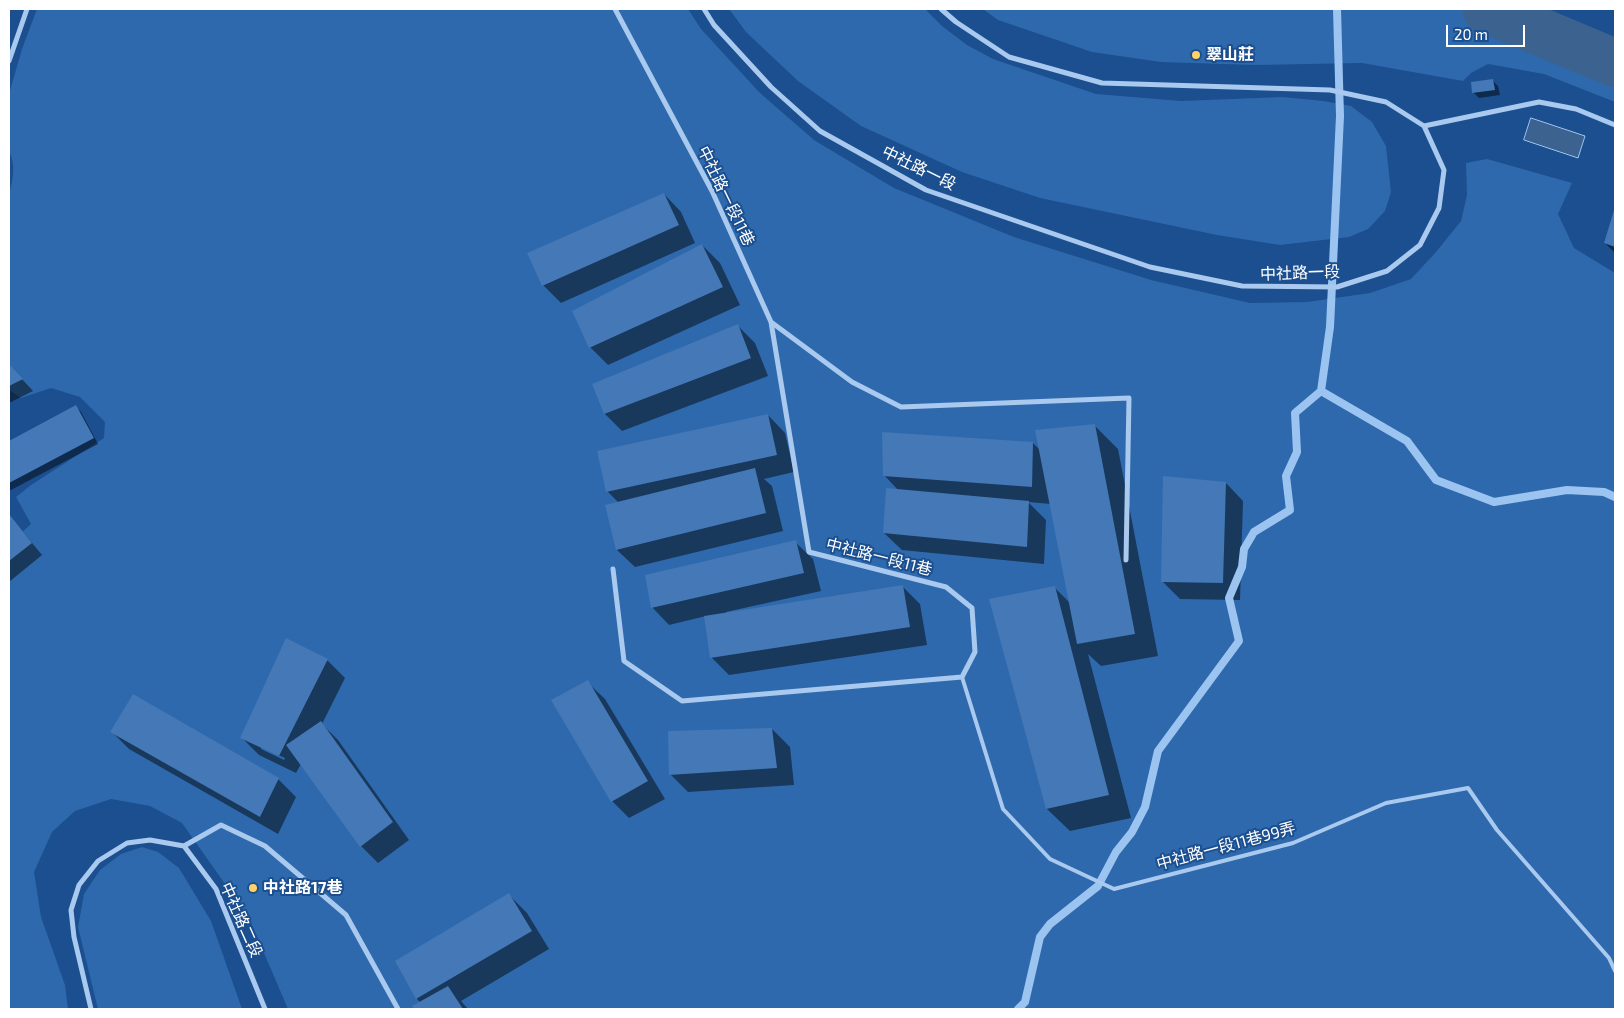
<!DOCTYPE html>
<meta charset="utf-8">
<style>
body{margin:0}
#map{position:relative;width:1624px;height:1018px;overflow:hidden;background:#1b4f8f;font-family:"Exo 2",sans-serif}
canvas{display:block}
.frame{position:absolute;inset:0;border:10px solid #fff;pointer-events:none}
.scale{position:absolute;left:1446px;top:25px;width:79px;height:22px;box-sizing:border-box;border:2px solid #fff;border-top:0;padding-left:6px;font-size:15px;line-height:18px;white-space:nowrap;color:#fff;-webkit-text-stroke:4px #1b4f8f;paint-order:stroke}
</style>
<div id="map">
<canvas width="1624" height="1018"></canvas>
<div class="frame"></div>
<div class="scale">20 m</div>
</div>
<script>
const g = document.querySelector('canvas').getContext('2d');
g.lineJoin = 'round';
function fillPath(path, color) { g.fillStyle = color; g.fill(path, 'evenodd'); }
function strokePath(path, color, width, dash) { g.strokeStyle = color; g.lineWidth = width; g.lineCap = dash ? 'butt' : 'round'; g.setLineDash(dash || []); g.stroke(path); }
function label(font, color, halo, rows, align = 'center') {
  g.font = font + ' "Exo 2","Noto Sans TC",sans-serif'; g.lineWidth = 4; g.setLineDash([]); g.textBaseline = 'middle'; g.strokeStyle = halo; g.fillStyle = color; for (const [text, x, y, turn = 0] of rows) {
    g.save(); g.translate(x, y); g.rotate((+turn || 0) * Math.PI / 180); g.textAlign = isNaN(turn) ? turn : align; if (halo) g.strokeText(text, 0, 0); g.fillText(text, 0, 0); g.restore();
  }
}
fillPath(new Path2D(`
 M37,9h651l13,20 59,64 54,47 80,48 120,49 137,43 99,23 57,-1 63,-9 41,-14 25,-27 25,-31 6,-26 -1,-32 21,-4 85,24 -14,31 16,34 41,25v736h-1327l-39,-91 -67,-95 -32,-17 -39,-7 -36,12 -23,21 -18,40 7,45 24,68 3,24h-59v-465l22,-20 -15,-27 15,-12 73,-47 1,-16 -25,-25 -29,-9 -30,10 -12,-8v-196c4,-13 7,-30 0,-43v-57l13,-45z
 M729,9h196l17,17 25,19 26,14 103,35 85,7 102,-4 40,4 28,5 21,16 14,24 5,46 -6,19 -17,18 -19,8 -69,8 -63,-10 -177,-37 -78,-26 -101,-46 -63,-45 -52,-49z
 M983,9h485l147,61v32l-71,-28 -56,-10 -17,9 -8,8 -101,-18 -107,2 -94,-3 -69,-10 -94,-32z
 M142,847l16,5 21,16 32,53 31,88h-144l-20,-82 6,-33 16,-24 21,-16z`), '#2e69ad');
const water = new Path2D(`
 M1531,118l54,18 -7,22 -54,-18z`);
fillPath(water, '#3c6290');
strokePath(water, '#9cc4f0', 1);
fillPath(new Path2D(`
 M1493,81l5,5 2,9 -21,3 -6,-6z
 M664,194l17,18 14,31 -134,60 -18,-18z
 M1615,210v43l-10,-10z
 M702,245l18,18 20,42 -132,60 -18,-18z
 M738,326l17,17 13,33 -146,55 -17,-17 -11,-30z
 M9,365l24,26 -24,12z
 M76,407l5,5 17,32 -89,47v-49z
 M768,415l17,18 9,39 -30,7 8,7 11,45 -148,36 -18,-17 -11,-44 13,-3 -12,-12z
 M1095,426l23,23 40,207 -57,10 -13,-12 43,164 -61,13 -23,-22 7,-222 16,16 -19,-99 -23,-2 18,18 -2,44 -142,-14 -18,-17 15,-42 -15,-16 149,-32 8,8z
 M1226,483l17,18 -3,99 -60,-1 -18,-18z
 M9,515l33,40 -33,27z
 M795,542l18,17 8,32 -95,21v2l176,-28 18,18 7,41 -198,30 -17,-17 -6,-42 -37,9 -17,-18z
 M287,640l40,20 18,18 -23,46 16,16 71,100 -31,23 -17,-17 -60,-82 -5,9 -37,-18 -17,-17zM261,747l24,11 -1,2 -23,-11z
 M587,682l18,17 60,100 -36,19 -17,-17z
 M772,729l18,18 4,38 -106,7 -18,-18z
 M112,732l166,47 18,18 -18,37 -149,-85z
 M509,895l18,18 22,36 -88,52 7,8h-52l-2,-2 7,-4 -4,-4 -20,-37z`), '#0007');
strokePath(new Path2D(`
 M1321,391l86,50 29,39 58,22 73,-12 37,2 11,5
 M1018,1009l7,-7 15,-65 10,-13 48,-38 18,-34 16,-20 13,-25 13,-56 81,-110 -10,-43 13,-31 2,-18 10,-17 36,-22 -4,-34 11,-24 -2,-39 26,-22 9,-64 10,-211 -3,-107`), '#9cc4f0', 8);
strokePath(new Path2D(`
 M1486,9l129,54`), '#3c6290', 48);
fillPath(new Path2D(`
 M1493,79l2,11 -23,3 -1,-11z
 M664,193l15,32 -137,61 -15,-33z
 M1615,207v40l-11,-4z
 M702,244l21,43 -134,61 -17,-37z
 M738,324l13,34 -147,56 -12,-30z
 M9,364l14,15 -14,7z
 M76,405l18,33 -85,45v-42z
 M768,414l9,41 -171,37 -9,-41z
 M1095,424l40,210 -58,10 -42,-214z
 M882,432l151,10 -1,45 -149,-11z
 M755,468l11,45 -150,37 -11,-45z
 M1163,476l63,6 -3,101 -62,-1z
 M886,488l143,13 -2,46 -144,-14z
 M9,514l23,29 -23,18z
 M796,540l8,33 -153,35 -6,-33z
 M903,585l7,42 -200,31 -6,-42z
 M1055,586l54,209 -63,14 -57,-210z
 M286,638l42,21 -49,97 -39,-18z
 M588,680l60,101 -37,21 -60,-102z
 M133,694l146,84 -19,39 -150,-85z
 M321,721l72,101 -33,25 -74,-102z
 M772,728l5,40 -108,7 -1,-44z
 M509,893l23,38 -116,68 -21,-38z
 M448,986l15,23h-49l-2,-3z`), '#4478b7');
strokePath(new Path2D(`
 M962,677l41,132 47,50 64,30 179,-46 93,-40 82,-15 29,42 112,128 6,13`), '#a9c9ee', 4);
strokePath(new Path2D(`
 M704,9l10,16 57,62 49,44 106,59 224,77 92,19 95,1 50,-16 33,-26 19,-37 5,-38 -20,-44 -38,-24 -56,-12 -228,-7 -93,-26 -53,-35 -15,-13
 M9,61l18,-52
 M1424,126l115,-24 37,7 39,16
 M771,322l81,60 49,25 228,-9 -3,162
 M613,569l11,92 58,40 280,-24 13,-25 -3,-44 -26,-21 -137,-35 -38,-230 -59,-131 -97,-182
 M184,846l37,-21 44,21 81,69 52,94
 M184,846l32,43 49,120
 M91,1009l-17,-72 -3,-27 8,-25 19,-24 29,-18 23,-3 34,6`), '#a9c9ee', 5);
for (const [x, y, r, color] of [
 [1196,55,5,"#ffd166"],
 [253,888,5,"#ffd166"]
]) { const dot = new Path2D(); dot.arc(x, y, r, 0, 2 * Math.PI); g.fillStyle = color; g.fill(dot); strokePath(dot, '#1b4f8f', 2); }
label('bold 16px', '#fff', '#1b4f8f', [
 ["翠山莊",1206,55],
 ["中社路17巷",263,888]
], 'left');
label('16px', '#fff', '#1b4f8f', [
 ["中社路一段",919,168,26],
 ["中社路一段11巷",726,196,64],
 ["中社路一段",1300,273,-2],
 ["中社路一段11巷",879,557,14],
 ["中社路一段11巷99弄",1226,846,-15],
 ["中社路二段",241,920,66]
]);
</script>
